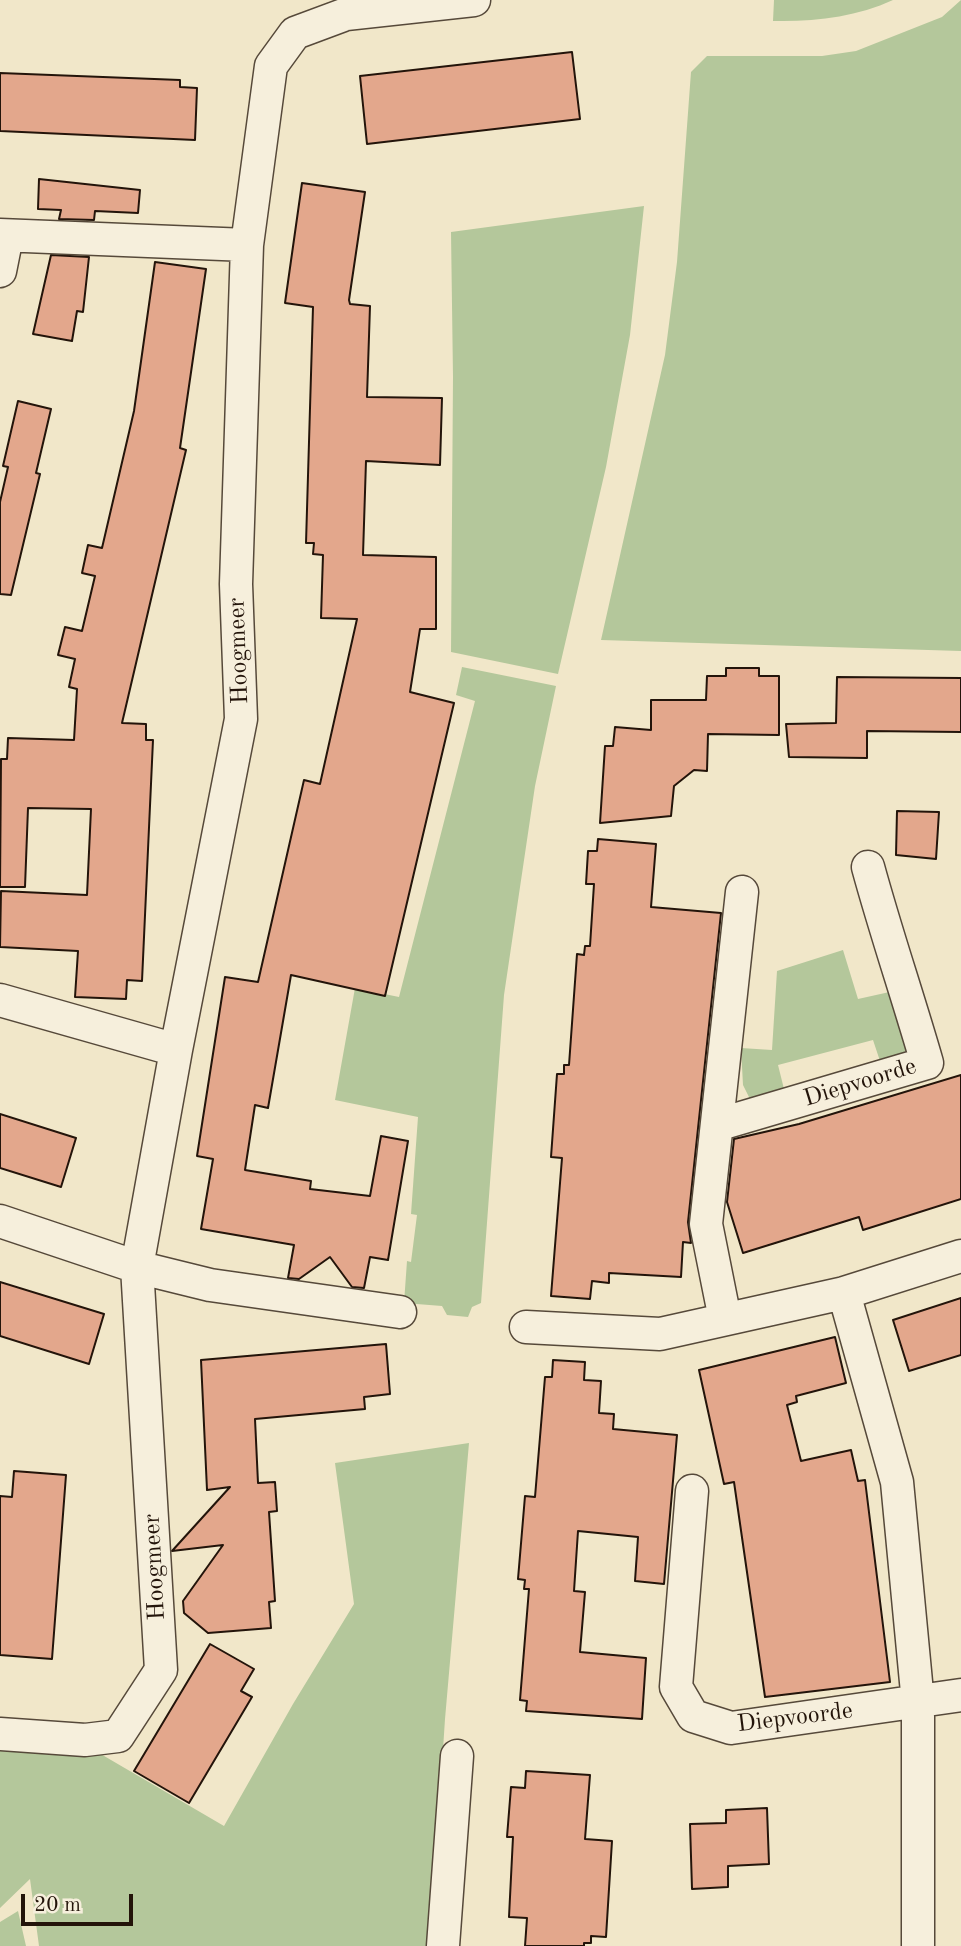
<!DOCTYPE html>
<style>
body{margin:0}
#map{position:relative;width:961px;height:1946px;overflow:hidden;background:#f1e7c9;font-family:"Old Standard TT",serif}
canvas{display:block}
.scale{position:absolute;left:21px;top:1894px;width:112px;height:32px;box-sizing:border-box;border:4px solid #23140a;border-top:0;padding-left:9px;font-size:21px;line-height:24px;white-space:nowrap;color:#23140a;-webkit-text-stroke:5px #f6efdc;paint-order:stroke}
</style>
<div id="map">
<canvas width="961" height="1946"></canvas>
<div class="scale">20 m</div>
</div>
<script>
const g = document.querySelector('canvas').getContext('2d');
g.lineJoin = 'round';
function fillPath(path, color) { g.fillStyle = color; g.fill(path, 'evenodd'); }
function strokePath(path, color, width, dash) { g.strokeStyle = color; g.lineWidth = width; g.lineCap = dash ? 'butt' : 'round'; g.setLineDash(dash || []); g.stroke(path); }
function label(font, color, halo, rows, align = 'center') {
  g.font = font + ' "Old Standard TT",serif'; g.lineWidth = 5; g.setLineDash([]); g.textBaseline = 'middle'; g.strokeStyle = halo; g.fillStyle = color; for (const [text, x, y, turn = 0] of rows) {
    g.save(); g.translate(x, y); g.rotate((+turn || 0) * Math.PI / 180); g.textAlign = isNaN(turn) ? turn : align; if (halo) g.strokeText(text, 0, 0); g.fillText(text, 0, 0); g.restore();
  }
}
fillPath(new Path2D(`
 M774,0h119c-37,17 -79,22 -120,21z
 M961,0v651l-360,-11 64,-285 12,-93 14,-190 16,-16h115l34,-5 86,-34z
 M644,206l-14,129 -24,132 -48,207 -107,-22 2,-275 -2,-145z
 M462,667l94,19 -21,100 -31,209 -23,308 -9,4 -4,10 -21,-2 -5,-9 -38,-3 3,-42 4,1 6,-47 -6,-1 7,-97 -83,-17 20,-112 44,9 76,-296 -19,-6z
 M843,950l15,49 36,-8 14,56 -11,15 -15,5 -9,-27 -95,25 7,28 -35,6 -7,-14 -2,-37 31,2 5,-79z
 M469,1443l-24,276 -15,227h-391l-9,-67 -30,29v-162l99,7 125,73 69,-122 61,-100 -19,-141z
 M18,1911l8,35h-26v-24z`), '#b4c79b');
const building = new Path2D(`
 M572,52l8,67 -213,25 -7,-68z
 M0,73l180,7v7l17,1 -2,52 -195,-9z
 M39,179l101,11 -2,23 -43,-2 -1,9 -35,-1 2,-9 -23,-1z
 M302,183l63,9 -16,108 1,4 20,2 -3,91 75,1 -2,67 -74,-4 -3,94 73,2v72h-16l-10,63 44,11 -69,293 -94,-21 -23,133 -13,-3 -10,65 66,11 -1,8 60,7 11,-60 27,5 -20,119 -18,-3 -6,31 -12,-1 -22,-30 -31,22 -11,-1 6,-33 -93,-16 12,-70 -16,-3 28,-179 33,5 46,-202 16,4 37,-165 -36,-1 2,-63 -10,-1 1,-11h-8l7,-236 -28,-4z
 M51,255l38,2 -6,55 -6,-1 -5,30 -39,-7z
 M155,262l51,7 -26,179 6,2 -64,273 24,1v16h7l-11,241 -15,-1 -1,19 -51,-2 3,-46 -78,-4 1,-56 86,4 4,-86 -63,-1 -3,79h-25l1,-128h6l1,-21 66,2 3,-51 -8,-2 6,-28 -17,-4 7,-28 17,4 13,-55 -13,-3 6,-28 14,3 32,-137z
 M18,401l33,8 -15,64 4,1 -29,121 -11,-1v-92l8,-35 -5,-1z
 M726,668h33v8h20v59l-71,-1 -1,37 -13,-1 -20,16 -3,30 -71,7 5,-77h8l2,-19 36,3v-30h55l1,-24h19z
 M837,677l124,1v54l-94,-1v27l-78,-1 -3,-33 50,-1z
 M897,811l42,1 -3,47 -40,-4z
 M598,839l58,5 -5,63 70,6 -33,309 3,21 -8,-1 -2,35 -72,-4v10l-17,-2 -2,18 -39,-3 11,-138 -11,-1 6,-83h7v-9h5l8,-111 7,1 1,-9h5l4,-62h-8l2,-33h9z
 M961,1075v124l-98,31 -4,-13 -116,36 -16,-51 7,-63 65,-15z
 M0,1114l76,24 -15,49 -61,-19z
 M0,1282l104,32 -15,50 -89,-28z
 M961,1298v57l-52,16 -16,-51z
 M835,1337l11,46 -50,13 1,6 -10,3 14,56 50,-11 7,31 7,-1 25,202 -125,15 -31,-215 -10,2 -25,-114z
 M386,1344l4,50 -26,3 1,12 -110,10 3,64 17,-1 2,29 -8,1 6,89 -6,1 2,26 -63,5 -24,-20 -1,-12 40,-56 -51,6 58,-64 -23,3 -6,-130z
 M553,1360l32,2 -1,18 17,1 -2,32 15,1 -1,15 64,6 -13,149 -29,-3 3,-44 -60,-6 -4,60 11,1 -5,60 66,6 -4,61 -116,-8 1,-10 -7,-1 9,-111h-5l1,-9 -7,-1 7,-83 10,1 10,-120h7z
 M14,1471l52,4 -14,184 -52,-4v-159l12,1z
 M210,1644l44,25 -13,22 11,6 -63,106 -55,-32z
 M526,1771l64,4 -5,64 27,2 -6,96 -15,-1v7h-7v3h-59l2,-28 -18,-1 4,-80h-6l4,-50 14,1z
 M767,1808l2,56 -41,2v21l-36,2 -2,-65 36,-1v-13z`);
fillPath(building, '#e3a78c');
strokePath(building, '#23140a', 2);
const minor = new Path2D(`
 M0,235l247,10
 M0,271l7,-35
 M0,1000l176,50
 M717,1125l210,-62c-19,-66 -41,-130 -59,-196
 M0,1221l137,46 73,18 190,27
 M844,1293l53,189 21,221v243
 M725,1319l-19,-95 36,-332
 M526,1327l134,7 184,-41 117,-37
 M692,1491l-16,196 17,29 38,12 230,-33
 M0,1734l85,6 33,-4 43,-66 -24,-403 39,-217 65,-331 -5,-135 11,-339 24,-179 24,-33 51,-19 128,-14
 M443,1946l14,-190`);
strokePath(minor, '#56493a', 35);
strokePath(minor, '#f6efdc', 32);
label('24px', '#23140a', '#f6efdc', [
 ["Hoogmeer",239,651,-92],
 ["Diepvoorde",860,1083,-17],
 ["Hoogmeer",155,1567,-93],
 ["Diepvoorde",795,1718,-7]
]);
</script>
